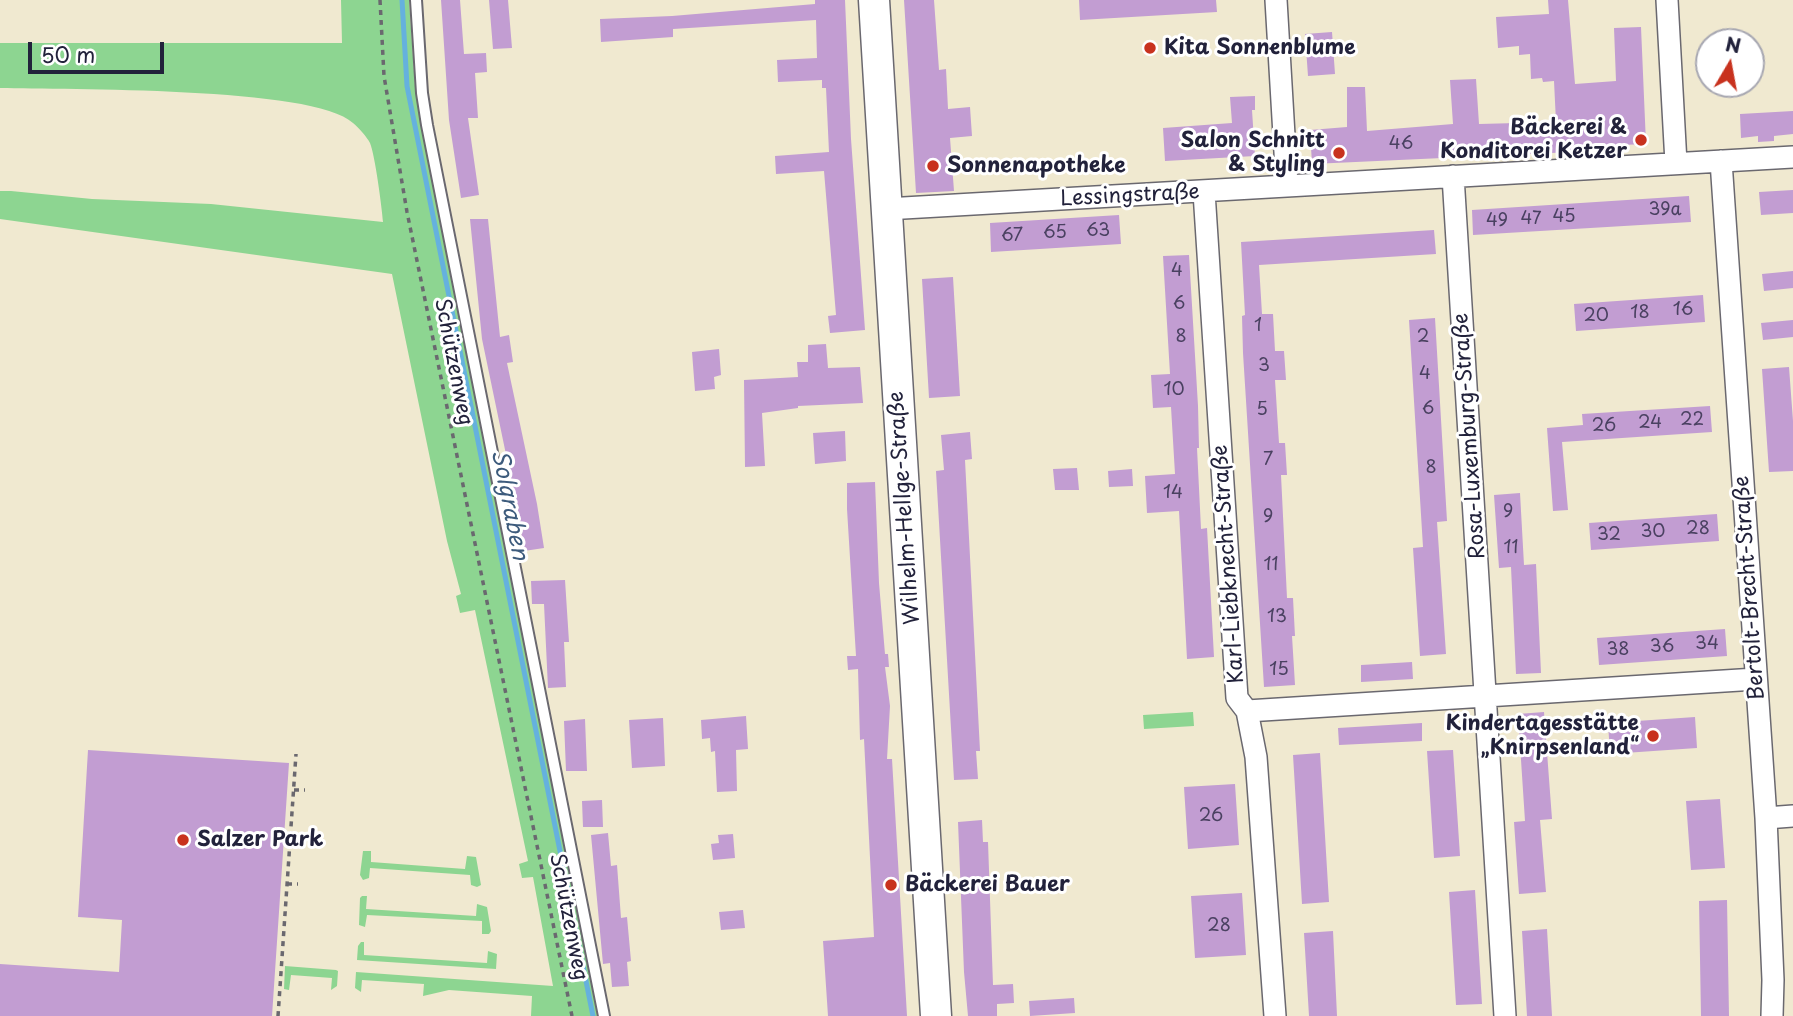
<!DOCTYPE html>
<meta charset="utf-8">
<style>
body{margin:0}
#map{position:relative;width:1793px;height:1016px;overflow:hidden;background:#f0e9d0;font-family:"Playpen Sans",sans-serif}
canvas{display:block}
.north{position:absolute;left:1695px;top:28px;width:70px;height:70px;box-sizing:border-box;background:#fff;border:2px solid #a7a7b1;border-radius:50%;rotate:10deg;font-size:19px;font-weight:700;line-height:28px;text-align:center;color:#22223b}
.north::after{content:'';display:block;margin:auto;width:24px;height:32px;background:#c8321e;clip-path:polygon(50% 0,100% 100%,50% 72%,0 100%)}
.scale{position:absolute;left:28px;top:42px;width:136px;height:32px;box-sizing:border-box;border:4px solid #22223b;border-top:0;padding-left:9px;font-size:21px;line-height:24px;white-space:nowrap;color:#22223b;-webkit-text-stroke:5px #fff;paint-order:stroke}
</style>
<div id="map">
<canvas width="1793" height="1016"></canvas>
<div class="north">N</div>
<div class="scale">50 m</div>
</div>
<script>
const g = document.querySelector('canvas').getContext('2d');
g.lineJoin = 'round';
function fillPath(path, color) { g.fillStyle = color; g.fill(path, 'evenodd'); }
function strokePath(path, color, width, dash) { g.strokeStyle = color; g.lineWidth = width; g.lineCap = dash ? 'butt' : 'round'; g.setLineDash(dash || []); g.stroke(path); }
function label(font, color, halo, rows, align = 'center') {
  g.font = font + ' "Playpen Sans",sans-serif'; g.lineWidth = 6; g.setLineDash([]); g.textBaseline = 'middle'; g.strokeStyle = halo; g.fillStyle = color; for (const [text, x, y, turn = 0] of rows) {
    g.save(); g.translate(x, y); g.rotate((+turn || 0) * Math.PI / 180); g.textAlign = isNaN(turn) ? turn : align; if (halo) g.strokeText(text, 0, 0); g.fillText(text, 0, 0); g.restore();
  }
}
fillPath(new Path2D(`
 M341,0h68l6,86 8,48 176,882h-68l1,-20 -83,-6 -26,6 1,-12 -62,-4 -1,12 -6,-4 1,-16 197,14 -20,-109 -11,1 -3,-14 9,-3 -53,-251 -15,3 -4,-17 5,-2 -14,-53 -55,-267 -392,-55v-28h11l81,8 119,5 172,18c-1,-14 -8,-67 -13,-79 -3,-6 -12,-16 -17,-20 -39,-37 -289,-33 -353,-35v-45h342z
 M1193,712l1,14 -50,3 -1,-14z
 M363,851h8v11l94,7 2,-13 9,1 5,28 -4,2 -6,-2 -1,-10 -100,-7 -1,10 -6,2 -3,-5z
 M362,896h5l-1,13 110,7 1,-12 10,3 4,24 -2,3h-7v-13l-115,-6 -2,12 -6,-2 1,-27z
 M361,942h3v13l123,8 1,-12 9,3 -1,15 -139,-9 1,-14z
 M285,966l51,4 2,1 -1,15 -6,4 1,-12 -41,-3 -2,15 -5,-1z`), '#8dd591');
strokePath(new Path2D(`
 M402,0l5,86 186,930`), '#65b1de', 5);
fillPath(new Path2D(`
 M441,0h19l4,54 22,-1 1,19 -12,1 3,45h-10l11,77 -18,3 -12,-78z
 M489,0h19l4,48 -19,1z
 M815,0h30l6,139 14,191 -35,3 -2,-17 8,-1 -12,-144 -48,3 -1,-18 54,-4 -3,-64h-4v-8l-44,2 -1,-22 40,-2 -1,-38 -143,9v8l-72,5 -1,-23 72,-3 143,-12z
 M904,0h30l5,70 7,-1 2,40 22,-2 2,29 -22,2 4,53 -38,2z
 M1079,0h137l1,12 -137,8z
 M1548,0h20l7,84 41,-3 -2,-53 27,-1 5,117 -74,3 1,5 -261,12 -2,-34 37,-3v-40h18l2,44 86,-7 -3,-44 26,-1 3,45 77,-2 -2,-41 -11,1 -1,-4 -11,1 -1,-25 -11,1v-9l-21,2 -2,-31 53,-3z
 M1332,32l3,42 -27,2 -3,-42z
 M1255,96v14h-3l3,46 -90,5 -2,-33 69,-5 -2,-26z
 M1793,111v23l-19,2v5l-16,1v-6l-17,2 -1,-24z
 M1793,190v23l-32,2 -2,-23z
 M1689,196l2,26 -218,13 -1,-25z
 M1119,215l2,29 -130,8 -1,-29z
 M470,219h18l12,118 9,-2 4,27 -6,1 30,141 7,44 -20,3 -9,-59 -1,1 -32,-154z
 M1434,230l2,24 -177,11 3,49h11l2,37h9l2,29h-11l4,63h6l2,32h-6l6,123h6l2,38h-3l3,49 -31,2 -21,-334 -1,-37 3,-1 -4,-73z
 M1189,255l9,151 1,42h-2l4,81 6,-1 7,129 -27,2 -8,-148 -32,2 -2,-37 30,-2 -4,-67 -18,1 -2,-33 19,-1 -7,-118z
 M1793,271v17l-29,3 -2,-17z
 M953,277l7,119 -31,2 -7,-119z
 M1703,295l2,27 -129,9 -2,-27z
 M1435,318l12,203 -10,1 9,132 -26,2 -7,-108 10,-1 -14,-227z
 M1793,320v17l-30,3 -2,-17z
 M826,344l2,24 32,-1 3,36 -65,3v2l-36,5 3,53 -20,1 -1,-87 54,-3 -1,-15h11v-17z
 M719,349l2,26 -7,2 1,12 -20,2 -3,-39z
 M1789,367l4,54v50l-24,1 -7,-103z
 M1710,406l2,26 -150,10 6,68 -15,1 -6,-83 36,-3 -1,-11z
 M845,431l1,30 -31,3 -2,-31z
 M970,432l2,27 -7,1 15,291h-4l2,28 -24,1 -18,-309 8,-1 -3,-35z
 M1077,468l2,22h-24l-2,-21z
 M1132,469l1,17 -24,1 -1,-16z
 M875,482l4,101 6,71h3l1,13h-4l5,39 -3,53h5l15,257h-79l-5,-75 51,-4 -10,-198 -4,1 -2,-71 -10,1 -1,-14h9l-9,-147v-26z
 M1520,493l4,72 12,-1 5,109 -25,1 -5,-107 -12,1 -5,-73z
 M1717,514l2,27 -128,9 -2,-27z
 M565,580l4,62h-5l2,45 -18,1 -4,-84h-12l-1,-23z
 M1725,629l2,27 -128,9 -2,-27z
 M1412,662l1,17 -52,3v-17z
 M1544,712l8,107 -12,1 6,72 -27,2 -5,-72 11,-1 -7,-107z
 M746,716l2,33 -12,1 1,41 -20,1 -2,-41 -4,1 -1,-14 -8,1 -1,-19z
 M1695,717l2,31 -87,6 -2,-31z
 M663,718l2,48 -33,2 -3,-48z
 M585,719l2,52h-21l-2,-50z
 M1422,723v18l-83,4 -1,-17z
 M88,750l201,13 -17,253h-272v-52l119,8 3,-52 -44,-3z
 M1453,750l7,106 -26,2 -7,-107z
 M1320,753l9,149 -27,2 -9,-149z
 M1235,784l4,61 -51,4 -4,-62z
 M1720,799l5,69 -34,2 -5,-69z
 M602,800l1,27h-20l-1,-26z
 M982,820l1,22h5l5,143 20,-1 1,19 -17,1v12h-29l-4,-44 -6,-150z
 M608,833l3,33 6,-1 4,53 6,-1 4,44 -4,1 2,24 -17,1 -2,-24 -7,1 -12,-129z
 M733,834l2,24 -22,2 -2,-16 8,-1 -1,-8z
 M1475,890l7,114 -26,1 -7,-113z
 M1242,893l4,62 -51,3 -4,-62z
 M1727,900l2,116h-28l-2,-115z
 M743,910l2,18 -24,2 -2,-18z
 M1547,929l5,87h-25l-5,-85z
 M1333,931l4,85h-28l-5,-83z
 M1074,998l1,15 -45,3 -1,-15z`), '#c29dd2');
const service = new Path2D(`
 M416,0l6,93 5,32 177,891`);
const minor = new Path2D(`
 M1276,0l11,186
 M1667,0l9,163
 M1721,161l45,657 7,162 -1,36
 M1453,176l52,840
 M1204,192l33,506 10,13 9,46 19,259
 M886,209l907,-52
 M1247,711l509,-32
 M1766,818l27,-2`);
const secondary = new Path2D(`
 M874,0l62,1016`);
strokePath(service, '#6a686f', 14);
strokePath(minor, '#6a686f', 24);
strokePath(secondary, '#6a686f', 33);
strokePath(new Path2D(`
 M380,0l4,76 23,136 165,804
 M294,790h11
 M291,837h11
 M287,884h11
 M278,1016l18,-262`), '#6a686f', 3.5, [5, 5]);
strokePath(service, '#fff', 10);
strokePath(minor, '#fff', 21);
strokePath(secondary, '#fff', 30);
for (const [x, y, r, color] of [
 [1150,48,7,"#c8321e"],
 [1641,140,7,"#c8321e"],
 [1339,153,7,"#c8321e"],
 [933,166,7,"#c8321e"],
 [1653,736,7,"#c8321e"],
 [183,840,7,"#c8321e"],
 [891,885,7,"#c8321e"]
]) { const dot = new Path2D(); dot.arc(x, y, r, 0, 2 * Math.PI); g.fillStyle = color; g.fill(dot); strokePath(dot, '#fff', 2.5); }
label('18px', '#4a4161', null, [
 ["46",1401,144],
 ["39a",1665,210],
 ["45",1564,217],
 ["47",1531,219],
 ["49",1497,221],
 ["63",1098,231],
 ["65",1055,233],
 ["67",1012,236],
 ["4",1177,271],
 ["6",1179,304],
 ["16",1683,310],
 ["18",1640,313],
 ["20",1596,316],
 ["1",1258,326],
 ["8",1181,337],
 ["2",1423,337],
 ["3",1264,366],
 ["4",1425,374],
 ["10",1174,390],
 ["6",1428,409],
 ["5",1262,410],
 ["22",1692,420],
 ["24",1650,423],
 ["26",1604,426],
 ["7",1268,460],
 ["8",1431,468],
 ["14",1173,493],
 ["9",1508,512],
 ["9",1268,517],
 ["28",1698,529],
 ["30",1653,532],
 ["32",1609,535],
 ["11",1511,548],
 ["11",1271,565],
 ["13",1277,617],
 ["34",1707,644],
 ["36",1662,647],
 ["38",1618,650],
 ["15",1279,670],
 ["26",1211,816],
 ["28",1219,926]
]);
label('bold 21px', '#22223b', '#fff', [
 ["Kita Sonnenblume",1164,48],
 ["Bäckerei &",1627,128,"right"],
 ["Konditorei Ketzer",1627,152,"right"],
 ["Salon Schnitt",1325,141,"right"],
 ["& Styling",1325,165,"right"],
 ["Sonnenapotheke",947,166],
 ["Kindertagesstätte",1639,724,"right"],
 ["„Knirpsenland“",1639,748,"right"],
 ["Salzer Park",197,840],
 ["Bäckerei Bauer",905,885]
], 'left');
label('21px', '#22223b', '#fff', [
 ["Lessingstraße",1130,196,-3],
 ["Schützenweg",453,362,79],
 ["Rosa-Luxemburg-Straße",1470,436,-94],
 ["Wilhelm-Hellge-Straße",905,508,-94],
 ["Karl-Liebknecht-Straße",1229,564,-94],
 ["Bertolt-Brecht-Straße",1750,588,-94],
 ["Schützenweg",568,917,79]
]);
label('italic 23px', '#3d5b7c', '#fff', [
 ["Solgraben",509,505,79]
]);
</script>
